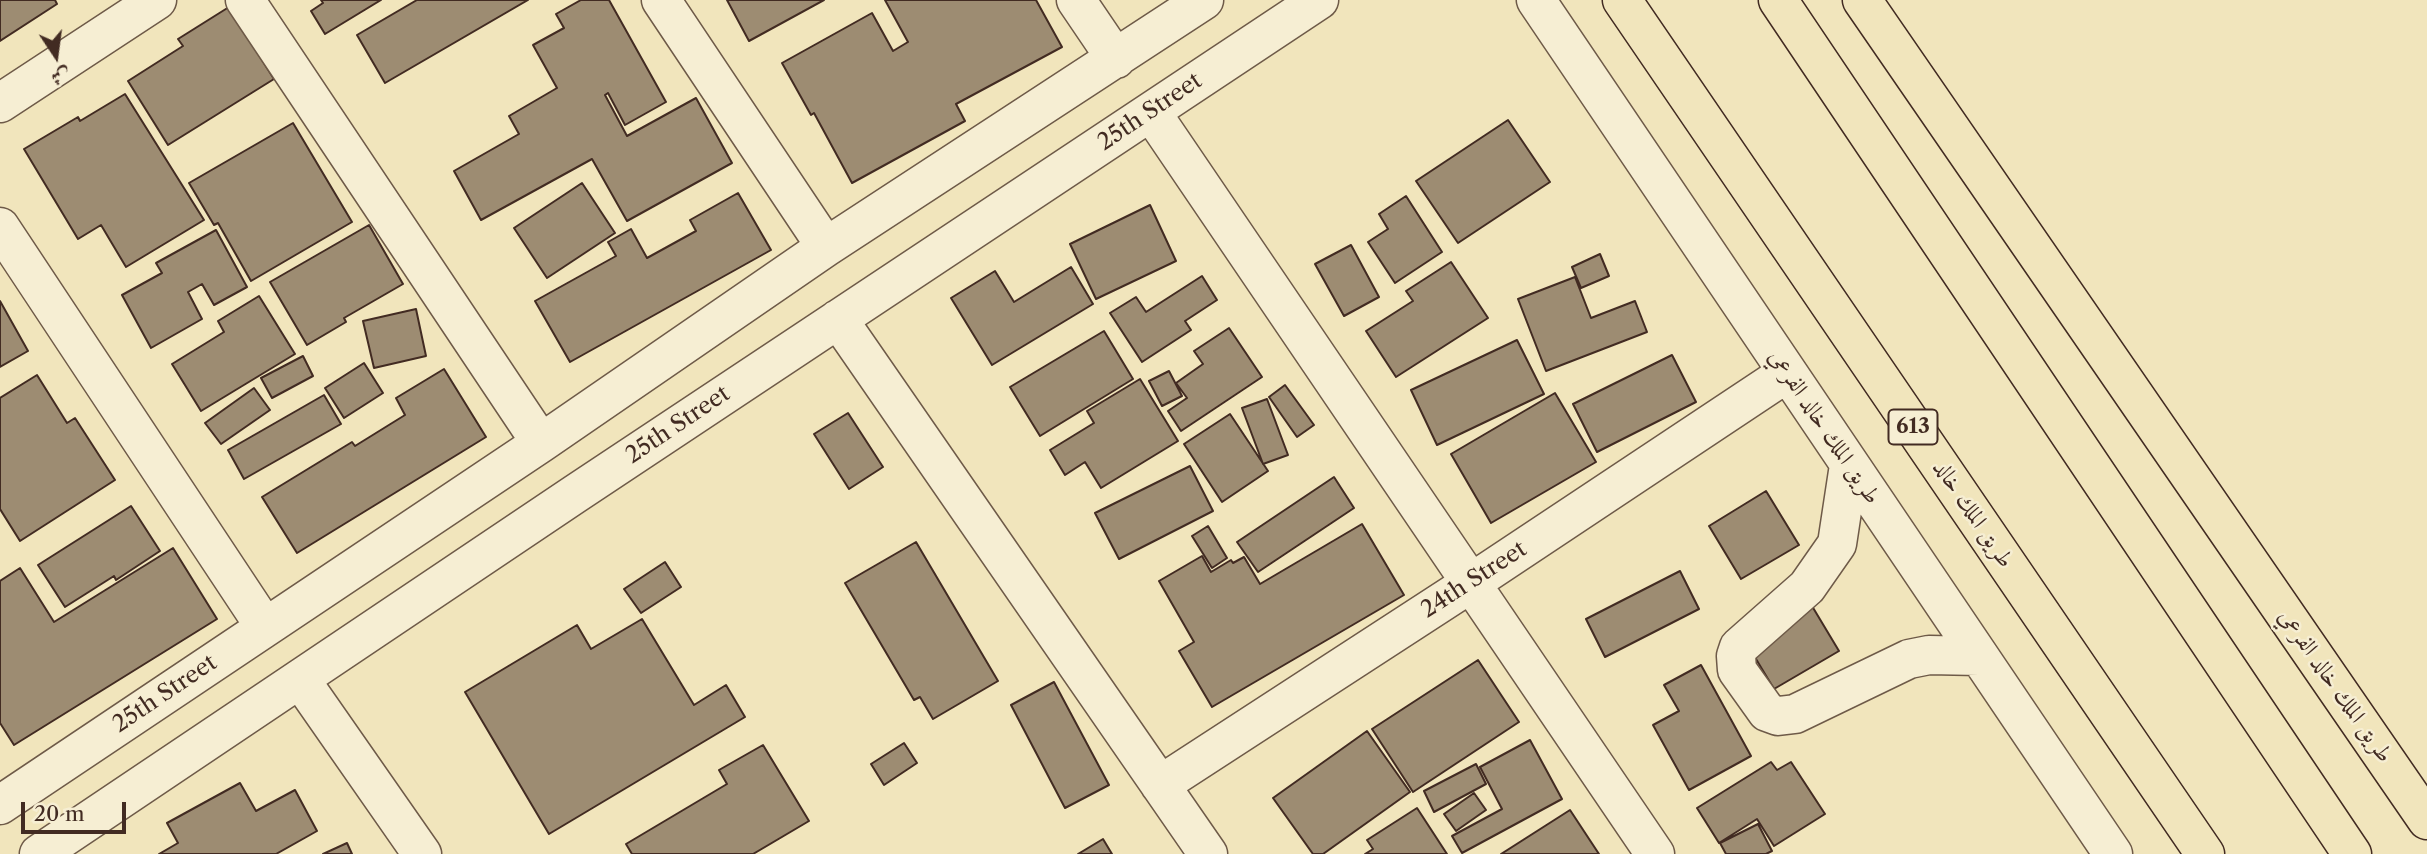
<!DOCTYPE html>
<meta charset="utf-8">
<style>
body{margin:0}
#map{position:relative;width:2427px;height:854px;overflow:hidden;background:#f1e5bc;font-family:"Libre Caslon Text",Amiri,serif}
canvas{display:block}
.north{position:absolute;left:21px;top:21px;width:70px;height:70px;-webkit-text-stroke:5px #f6eed3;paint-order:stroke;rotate:167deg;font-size:19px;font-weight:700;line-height:28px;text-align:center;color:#422b22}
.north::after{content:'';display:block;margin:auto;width:24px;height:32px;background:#422b22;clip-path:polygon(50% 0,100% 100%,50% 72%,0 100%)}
.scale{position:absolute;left:21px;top:802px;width:105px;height:32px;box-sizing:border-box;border:4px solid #422b22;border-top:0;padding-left:9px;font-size:21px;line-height:24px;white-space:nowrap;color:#422b22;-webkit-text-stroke:5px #f6eed3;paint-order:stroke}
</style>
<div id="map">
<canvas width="2427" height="854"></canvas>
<div class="north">ش</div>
<div class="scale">20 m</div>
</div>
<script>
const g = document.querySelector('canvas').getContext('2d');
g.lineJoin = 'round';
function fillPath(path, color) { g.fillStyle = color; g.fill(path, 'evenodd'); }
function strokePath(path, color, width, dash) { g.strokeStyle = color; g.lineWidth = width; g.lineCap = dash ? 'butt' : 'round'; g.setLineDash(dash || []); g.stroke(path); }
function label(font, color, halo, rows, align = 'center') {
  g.font = font + ' "Libre Caslon Text",Amiri,serif'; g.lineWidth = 5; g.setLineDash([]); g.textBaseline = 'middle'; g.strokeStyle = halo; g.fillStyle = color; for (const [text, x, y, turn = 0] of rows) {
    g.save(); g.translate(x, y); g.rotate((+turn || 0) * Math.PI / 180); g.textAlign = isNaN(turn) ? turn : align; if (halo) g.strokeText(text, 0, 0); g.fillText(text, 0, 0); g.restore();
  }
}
const building = new Path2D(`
 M0,0h55l2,4 -57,37z
 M321,0h60l-56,34 -14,-23 12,-8z
 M417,0h111l-143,83 -28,-48z
 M581,0h28l57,102 -41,23 -17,-32 -3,2 22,41 69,-38 36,65 -105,58 -35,-62 -111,61 -27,-49 65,-37 -10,-18 48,-28 -24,-43 31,-17 -8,-14z
 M727,0h97l-75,41z
 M885,0h151l26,47 -106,57 9,17 -113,62 -38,-70 -3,2 -29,-52 90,-50 21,38 15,-9z
 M229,7l45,72 -106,66 -40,-64 55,-35 -5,-7z
 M125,94l79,126 -78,47 -25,-42 -23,14 -54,-90 54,-32 2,4z
 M1508,120l42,62 -92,61 -42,-62z
 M293,123l59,99 -101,59 -33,-58 -4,2 -25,-42z
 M582,183l33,50 -68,45 -33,-50z
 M738,193l33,57 -201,112 -35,-61 81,-45 -8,-14 23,-13 16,29 49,-27 -6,-11z
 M1406,196l36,56 -47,31 -27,-41 20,-13 -9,-15z
 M1150,205l26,56 -80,38 -26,-55z
 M369,225l34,59 -59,34 2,4 -39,23 -37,-63z
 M216,230l31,57 -33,18 -12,-21 -14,8 14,27 -51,29 -29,-53 40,-22 -6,-10z
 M1351,245l28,52 -35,19 -29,-52z
 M1600,254l9,22 -28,12 -9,-21z
 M1451,262l37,56 -92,59 -30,-46 47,-30 -7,-10z
 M1071,267l22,37 -101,61 -41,-67 44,-27 19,31z
 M1202,276l15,24 -32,21 6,9 -49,32 -32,-49 26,-16 10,15z
 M1575,277l16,41 44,-17 12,31 -101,39 -28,-72z
 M259,296l36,58 -94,57 -29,-47 52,-32 -6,-11z
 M0,301l28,50 -28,16z
 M416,309l10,47 -52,12 -11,-47z
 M1229,328l33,49 -81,54 -13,-20 19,-13 -11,-15 27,-19 -9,-13z
 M1104,331l29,48 -93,57 -30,-49z
 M1517,340l27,54 -107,51 -26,-55z
 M1672,355l24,47 -99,50 -24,-48z
 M303,356l10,20 -41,22 -11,-20z
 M364,363l19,30 -39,25 -19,-30z
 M444,369l42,68 -189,116 -35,-56 90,-55 3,4 50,-31 -9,-17z
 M1169,371l13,25 -20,10 -13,-25z
 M37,375l30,48 8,-5 40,62 -95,61 -20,-32v-111z
 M1140,379l38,62 -77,47 -16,-26 -20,13 -15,-25 44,-27 -7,-12z
 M1285,385l29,40 -17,12 -28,-40z
 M254,388l16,22 -49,34 -16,-21z
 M1555,393l41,69 -105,61 -40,-69z
 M324,395l17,29 -97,55 -16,-29z
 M1267,399l21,56 -25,9 -21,-56z
 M848,413l35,54 -34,22 -35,-55z
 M1230,414l38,57 -46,31 -38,-58z
 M1190,466l23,45 -94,48 -24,-46z
 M1334,477l20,31 -96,64 -21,-30z
 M1766,491l33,54 -58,34 -32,-53z
 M131,506l29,45 -44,29 -2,-4 -49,31 -27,-42z
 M1362,524l42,71 -192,112 -33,-56 15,-9 -35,-61 43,-25 9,16 20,-12 2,3 11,-6 16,27z
 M1208,526l19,32 -15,10 -20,-32z
 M916,542l82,139 -65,38 -13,-22 -6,3 -69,-117z
 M173,548l44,71 -203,126 -14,-22v-142l20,-13 34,54z
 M665,562l16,25 -40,26 -17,-24z
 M1680,571l19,38 -94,48 -19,-38z
 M1812,606l27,45 -65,38 -27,-45z
 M642,619l52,86 32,-20 19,32 -196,117 -84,-142 112,-67 14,24z
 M1478,660l41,62 -106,70 -41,-63z
 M1701,665l50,91 -62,34 -36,-65 26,-14 -15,-26z
 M1054,682l55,103 -44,23 -54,-103z
 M1367,731l43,61 -87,62h-10l-40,-56z
 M1530,740l32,59 -100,54 -10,-17 50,-27 -22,-42z
 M904,743l13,20 -33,22 -13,-21z
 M763,745l46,76 -56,33h-121l-6,-10 101,-60 -8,-14z
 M1771,762l6,8 14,-8 34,52 -51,32 -17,-27 -38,24 -22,-35z
 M1476,764l10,20 -52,28 -10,-21z
 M240,783l16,28 39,-21 22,41 -41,23h-117l19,-11 -11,-20z
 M1474,793l12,17 -30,21 -12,-17z
 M1417,808l30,46h-82l8,-5 -6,-9z
 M1570,810l29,44h-98z
 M1758,824l14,27 -6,3h-40l-6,-11z
 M1103,839l9,15h-34z
 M347,843l5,11h-29z`);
fillPath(building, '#9d8c72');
strokePath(building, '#422b22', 2);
const minor = new Path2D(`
 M245,0l296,443
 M661,0l165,247
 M1076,0l40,59
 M1536,0l577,854
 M0,103l157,-103
 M1151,112l504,742
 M0,227l265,400
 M838,319l370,535
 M1849,465l-12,79 -30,43 -68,60 -3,9 1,14 30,42 11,4 17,-2 114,-55 20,-4 50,1
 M300,679l122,175
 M1160,785l311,-202 316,-210
 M0,805l541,-362 285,-196 378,-247
 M39,854l536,-360 744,-494`);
const major = new Path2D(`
 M1862,0l565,820`);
const highway = new Path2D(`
 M1622,0l583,854
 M1778,0l574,854`);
strokePath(minor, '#6e5a48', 41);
strokePath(major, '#422b22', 41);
strokePath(highway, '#422b22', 41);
strokePath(minor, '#f6eed3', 38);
strokePath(major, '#f1e5bc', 38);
strokePath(highway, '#f1e5bc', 38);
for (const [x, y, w] of [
 [1913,427,49]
]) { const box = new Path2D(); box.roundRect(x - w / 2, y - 17.5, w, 35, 5); g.fillStyle = '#f6eed3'; g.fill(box); strokePath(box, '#422b22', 2); }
label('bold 21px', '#422b22', null, [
 ["613",1913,427]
]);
label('23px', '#422b22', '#f6eed3', [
 ["25th Street",1150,112,-34],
 ["25th Street",678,425,-34],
 ["طريق الملك خالد الفرعي",1824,427,56],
 ["طريق الملك خالد",1973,514,56],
 ["24th Street",1474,580,-33],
 ["طريق الملك خالد الفرعي",2335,686,55],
 ["25th Street",165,694,-34]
]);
</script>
